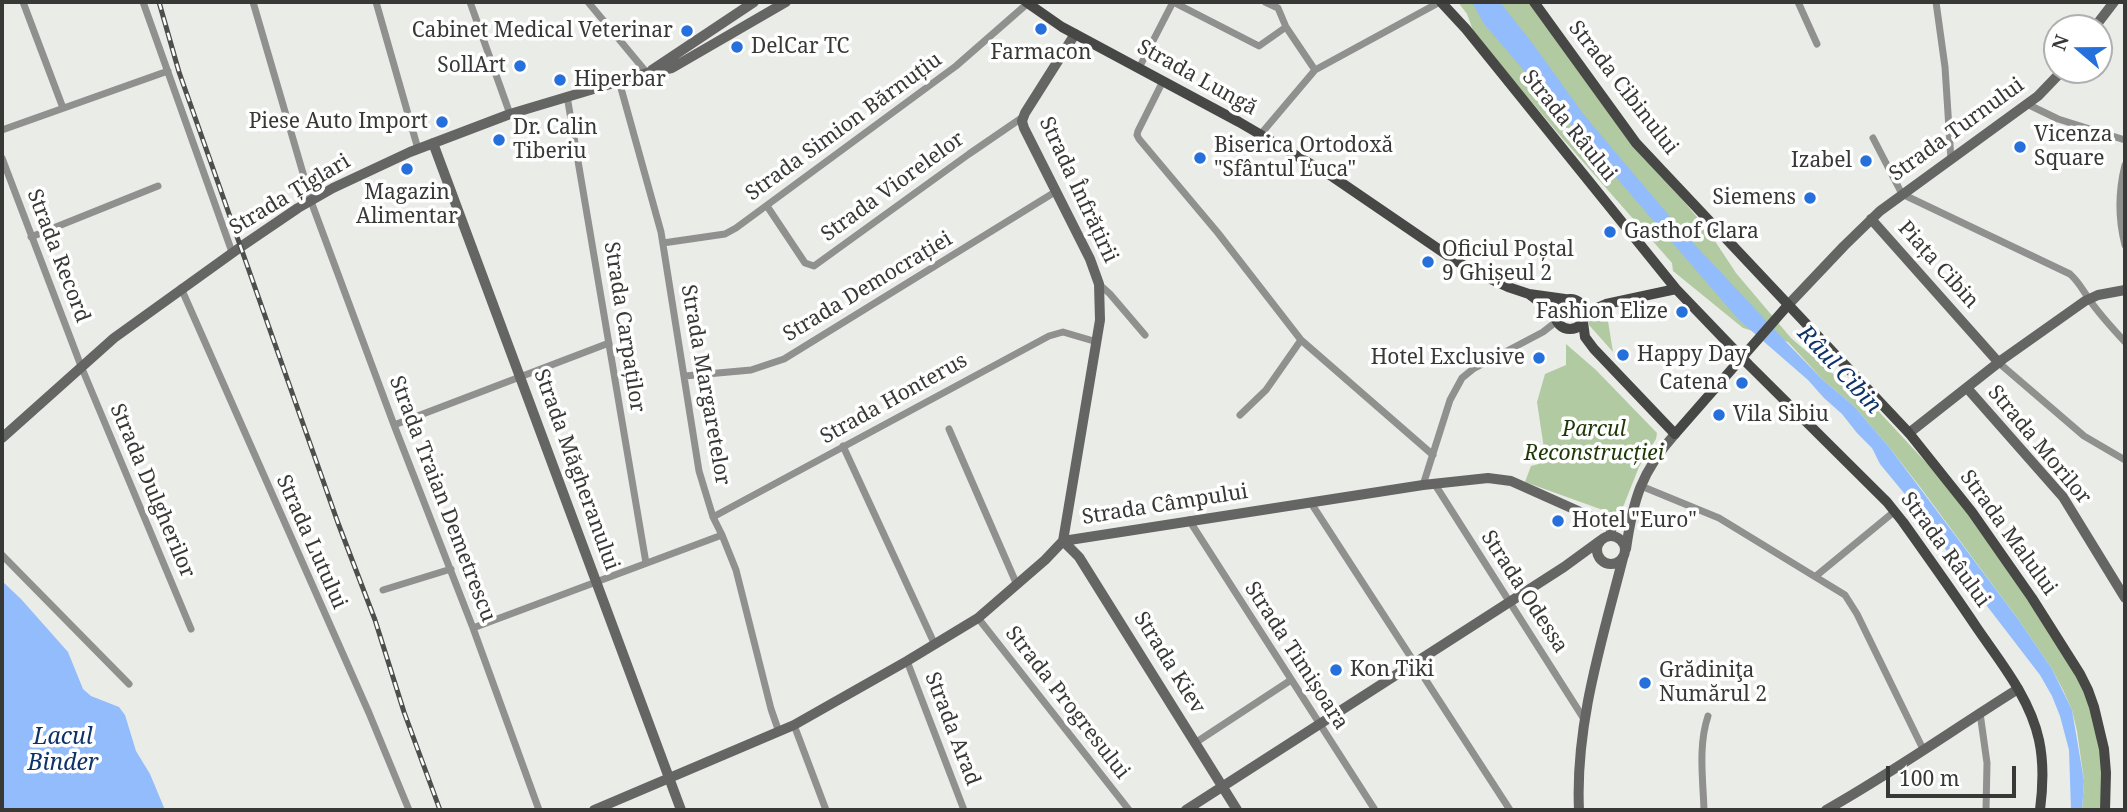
<!DOCTYPE html>
<meta charset="utf-8">
<style>
body{margin:0}
#map{position:relative;width:2127px;height:812px;overflow:hidden;background:#eaece8;font-family:"Noto Serif",serif}
canvas{display:block}
.frame{position:absolute;inset:0;border:4px solid #383937;pointer-events:none}
.north{position:absolute;left:2043px;top:14px;width:70px;height:70px;box-sizing:border-box;background:#fff;border:2px solid #afb0af;border-radius:50%;rotate:290deg;font-size:19px;font-weight:700;line-height:28px;text-align:center;color:#383937}
.north::after{content:'';display:block;margin:auto;width:24px;height:32px;background:#2570db;clip-path:polygon(50% 0,100% 100%,50% 72%,0 100%)}
.scale{position:absolute;left:1886px;top:766px;width:130px;height:32px;box-sizing:border-box;border:4px solid #383937;border-top:0;padding-left:9px;font-size:21px;line-height:24px;white-space:nowrap;color:#383937;-webkit-text-stroke:5px #fff;paint-order:stroke}
</style>
<div id="map">
<canvas width="2127" height="812"></canvas>
<div class="frame"></div>
<div class="north">N</div>
<div class="scale">100 m</div>
</div>
<script>
const g = document.querySelector('canvas').getContext('2d');
g.lineJoin = 'round';
function fillPath(path, color) { g.fillStyle = color; g.fill(path, 'evenodd'); }
function strokePath(path, color, width, dash) { g.strokeStyle = color; g.lineWidth = width; g.lineCap = dash ? 'butt' : 'round'; g.setLineDash(dash || []); g.stroke(path); }
function label(font, color, halo, rows, align = 'center') {
  g.font = font + ' "Noto Serif",serif'; g.lineWidth = 7; g.setLineDash([]); g.textBaseline = 'middle'; g.strokeStyle = halo; g.fillStyle = color; for (const [text, x, y, turn = 0] of rows) {
    g.save(); g.translate(x, y); g.rotate((+turn || 0) * Math.PI / 180); g.textAlign = isNaN(turn) ? turn : align; if (halo) g.strokeText(text, 0, 0); g.fillText(text, 0, 0); g.restore();
  }
}
fillPath(new Path2D(`
 M1458,2h76l102,142 71,85 29,44 55,65 54,46 11,3 116,125 108,162 24,75 1,61h-23l2,-29 -7,-50 -5,-21 -9,-20 -11,-21 -34,-50 -98,-132 -31,-40 -36,-42 -29,-24 -36,-39 -45,-14 -70,-57 -1,-8 -110,-125 -88,-105 -7,-19z
 M1606,309l7,43 -24,-27v-8z
 M1566,344l30,26 61,63 -1,6 -17,28 -16,40 -3,5 -6,2 -89,-32 6,-16 15,-4 -9,-60 8,-28 21,-9z`), '#b2caa1');
fillPath(new Path2D(`
 M1472,2h28l33,42 51,71 98,116 106,113 36,37 29,24 36,42 129,172 34,50 20,41 12,71 -2,29h-11l-2,-60 -9,-34 -8,-20 -12,-21 -86,-112 -22,-36 -52,-63 -8,-16 -15,-15 -15,-19 -18,-16 -16,-18 -69,-60 -255,-296z
 M2,581l19,18 47,53 15,37 8,7 28,11 6,8 11,36 14,23 15,36h-163z`), '#92bcfb');
strokePath(new Path2D(`
 M23,2l40,106
 M143,2l89,250
 M253,2l59,202 82,221 79,203 66,182
 M376,2l42,147
 M470,2l40,112
 M588,2l59,71
 M1173,2l86,44 27,-19
 M1265,2l13,6 8,19 29,43
 M1798,2l19,42
 M1936,2l9,65 6,93
 M1139,68l34,-66
 M619,81l42,151 38,239 14,46 9,18 14,35 35,139 8,23
 M1163,81l-25,50 -1,4 2,4 79,94 83,107 132,115
 M567,96l79,467
 M2027,104l31,15 67,21
 M2,130l166,-59
 M1260,135l55,-65 125,-68
 M1873,138l29,56 168,80c9,8 14,18 21,28 10,14 22,27 34,40
 M2,158l79,208 110,263
 M2125,165c-7,28 -7,53 0,80
 M767,206l38,57 9,3 155,-112 54,-37
 M31,237l127,-51
 M663,243l62,-9 11,-6 220,-162 72,-63
 M1099,284l11,10 35,41
 M181,288l188,425 40,97
 M1999,363l85,73 41,24
 M685,376l66,-6 33,-11 271,-167
 M1240,415l26,-25 35,-50
 M394,425l215,-82
 M949,429l68,156
 M843,446l92,199
 M1434,483l150,236
 M1423,485l27,-85 12,-22 11,-9 70,-37 14,-11
 M1641,486l78,32 126,77 12,19 66,135
 M1311,503l199,307
 M713,517l336,-181 14,-4 34,10
 M1189,520l186,290
 M2,555l127,129
 M1816,576l79,-65
 M383,590l68,-21
 M978,618l151,192
 M473,628l249,-93
 M907,661l57,149
 M1980,713l7,50 -1,47
 M794,725l32,85
 M1195,743l96,-63
 M1704,810c-1,-31 -6,-64 4,-94`), '#90918f', 7);
strokePath(new Path2D(`
 M2094,28l20,-26
 M1075,34l-50,79 -3,8 2,7 66,131 9,25 1,36 -37,221 16,16 158,253
 M652,70l102,-68
 M433,143l248,667
 M1871,219l128,144
 M1788,305l56,-59 36,-35 158,-115 25,-26
 M1967,388l96,109 62,101
 M1909,433l94,-74 82,-58 13,-6 27,-5
 M2,438l112,-100 128,-92 56,-38 35,-20 77,-36 100,-38 137,-41 25,-5 114,-66
 M1597 550a14 14 0 1 1 28 0a14 14 0 1 1-28 0Z
 M1626,549c7,-49 15,-77 49,-115
 M594,810l200,-85 113,-64 71,-43 67,-58 18,-19 360,-56 65,-7 23,3 94,42 5,4 2,8
 M1186,810l378,-243 37,-27
 M1579,810c-4,-86 23,-169 44,-252
 M1826,810c66,-37 128,-81 192,-121`), '#656664', 10);
strokePath(new Path2D(`
 M1026,2l36,25 177,95 94,55 120,82 22,13 33,15 21,7 36,5
 M1441,2l25,27 210,260 73,76 138,137 16,20c25,35 50,70 74,106 24,35 53,70 62,112 5,23 4,47 1,70
 M1534,2l102,141 273,290 63,79 60,86 48,76 8,16 6,17 10,42 2,24 -1,37
 M1529,294l26,20
 M1555 314a15 15 0 1 1 30 0a15 15 0 1 1-30 0Z
 M1585,313l21,-9 70,-15
 M1583,322l2,15 9,12 81,85 113,-129`), '#474845', 10);
const rail = new Path2D(`
 M159,2l20,70 159,451 37,97 29,92 36,98`);
strokePath(rail, '#4e4f4d', 5);
strokePath(rail, '#fff', 2.5, [8]);
for (const [x, y, r, color] of [
 [1041,29,7,"#2570db"],
 [687,31,7,"#2570db"],
 [737,47,7,"#2570db"],
 [520,66,7,"#2570db"],
 [560,80,7,"#2570db"],
 [442,122,7,"#2570db"],
 [499,140,7,"#2570db"],
 [2020,147,7,"#2570db"],
 [1200,158,7,"#2570db"],
 [1866,161,7,"#2570db"],
 [407,169,7,"#2570db"],
 [1810,198,7,"#2570db"],
 [1610,232,7,"#2570db"],
 [1428,262,7,"#2570db"],
 [1682,312,7,"#2570db"],
 [1623,355,7,"#2570db"],
 [1539,358,7,"#2570db"],
 [1742,383,7,"#2570db"],
 [1719,415,7,"#2570db"],
 [1558,521,7,"#2570db"],
 [1336,670,7,"#2570db"],
 [1645,683,7,"#2570db"]
]) { const dot = new Path2D(); dot.arc(x, y, r, 0, 2 * Math.PI); g.fillStyle = color; g.fill(dot); strokePath(dot, '#fff', 2.5); }
label('21px', '#383937', '#fff', [
 ["Cabinet Medical Veterinar",673,31,"right"],
 ["DelCar TC",751,47],
 ["Farmacon",1041,53,"center"],
 ["SollArt",506,66,"right"],
 ["Hiperbar",574,80],
 ["Piese Auto Import",428,122,"right"],
 ["Dr. Calin",513,128],
 ["Tiberiu",513,152],
 ["Vicenza",2034,135],
 ["Square",2034,159],
 ["Biserica Ortodoxă",1214,146],
 ["\"Sfântul Luca\"",1214,170],
 ["Izabel",1852,161,"right"],
 ["Magazin",407,193,"center"],
 ["Alimentar",407,217,"center"],
 ["Siemens",1796,198,"right"],
 ["Gasthof Clara",1624,232],
 ["Oficiul Poștal",1442,250],
 ["9 Ghișeul 2",1442,274],
 ["Fashion Elize",1668,312,"right"],
 ["Happy Day",1637,355],
 ["Hotel Exclusive",1525,358,"right"],
 ["Catena",1728,383,"right"],
 ["Vila Sibiu",1733,415],
 ["Hotel \"Euro\"",1572,521],
 ["Kon Tiki",1350,670],
 ["Grădiniţa",1659,671],
 ["Numărul 2",1659,695]
], 'left');
label('21px', '#383937', '#fff', [
 ["Strada Lungă",1197,78,29],
 ["Strada Cibinului",1623,88,52],
 ["Strada Râului",1569,126,51],
 ["Strada Simion Bărnuțiu",844,127,-36],
 ["Strada Turnului",1957,130,-36],
 ["Strada Viorelelor",893,187,-36],
 ["Strada Înfrățirii",1078,190,65],
 ["Strada Țiglari",290,195,-31],
 ["Strada Record",58,256,69],
 ["Piața Cibin",1938,265,48],
 ["Strada Democrației",868,287,-31],
 ["Strada Carpaților",624,327,81],
 ["Strada Margaretelor",705,385,80],
 ["Strada Honterus",894,399,-29],
 ["Strada Morilor",2039,445,50],
 ["Strada Măgheranului",576,470,70],
 ["Strada Dulgherilor",152,491,67],
 ["Strada Traian Demetrescu",442,499,69],
 ["Strada Câmpului",1165,505,-9],
 ["Strada Malului",2008,533,54],
 ["Strada Lutului",311,542,66],
 ["Strada Râului",1945,550,54],
 ["Strada Odessa",1524,592,57],
 ["Strada Timișoara",1296,656,57],
 ["Strada Kiev",1169,663,58],
 ["Strada Progresului",1067,703,52],
 ["Strada Arad",952,729,69]
]);
label('italic 21px', '#1e3706', '#fff', [
 ["Parcul",1594,430],
 ["Reconstrucției",1594,454]
]);
label('italic 23px', '#0d336a', '#fff', [
 ["Râul Cibin",1839,370,47],
 ["Lacul",63,737],
 ["Binder",63,763]
]);
</script>
